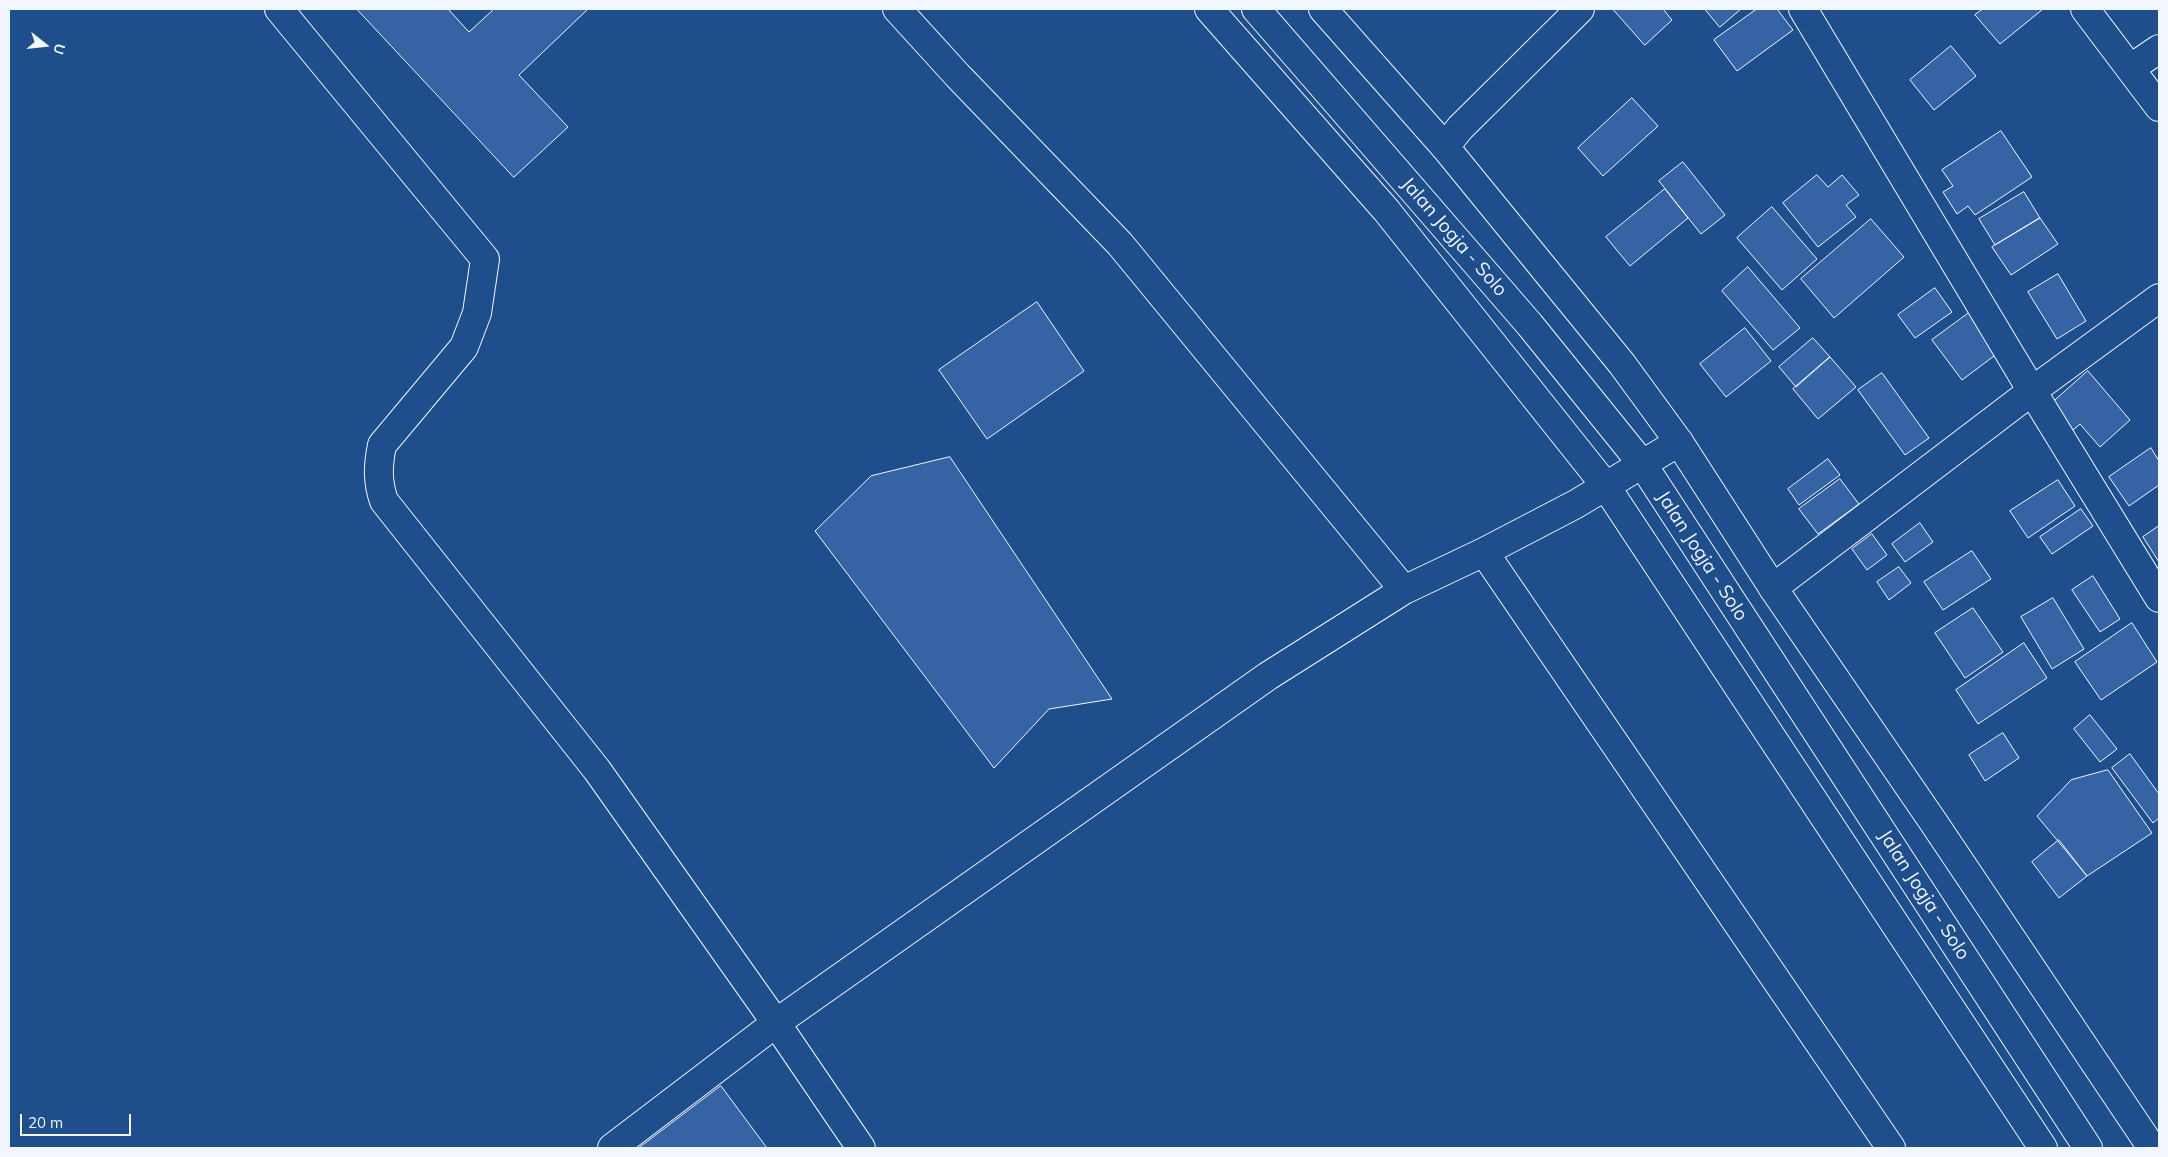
<!DOCTYPE html>
<style>
body{margin:0}
#map{position:relative;width:2168px;height:1157px;overflow:hidden;background:#1f4e8c;font-family:Mulish,sans-serif}
canvas{display:block}
.frame{position:absolute;inset:0;border:10px solid #f2f6ff;pointer-events:none}
.north{position:absolute;left:20px;top:20px;width:50px;height:50px;-webkit-text-stroke:4px #1f4e8c;paint-order:stroke;rotate:106deg;font-size:14px;font-weight:700;line-height:20px;text-align:center;color:#f2f6ff}
.north::after{content:'';display:block;margin:auto;width:18px;height:22px;background:#f2f6ff;clip-path:polygon(50% 0,100% 100%,50% 72%,0 100%)}
.scale{position:absolute;left:20px;top:1114px;width:111px;height:22px;box-sizing:border-box;border:2px solid #f2f6ff;border-top:0;padding-left:6px;font-size:15px;line-height:18px;white-space:nowrap;color:#f2f6ff;-webkit-text-stroke:4px #1f4e8c;paint-order:stroke}
</style>
<div id="map">
<canvas width="2168" height="1157"></canvas>
<div class="frame"></div>
<div class="north">U</div>
<div class="scale">20 m</div>
</div>
<script>
const g = document.querySelector('canvas').getContext('2d');
g.lineJoin = 'round';
function fillPath(path, color) { g.fillStyle = color; g.fill(path, 'evenodd'); }
function strokePath(path, color, width, dash) { g.strokeStyle = color; g.lineWidth = width; g.lineCap = dash ? 'butt' : 'round'; g.setLineDash(dash || []); g.stroke(path); }
function label(font, color, halo, rows, align = 'center') {
  g.font = font + ' Mulish,sans-serif'; g.lineWidth = 4; g.setLineDash([]); g.textBaseline = 'middle'; g.strokeStyle = halo; g.fillStyle = color; for (const [text, x, y, turn = 0] of rows) {
    g.save(); g.translate(x, y); g.rotate((+turn || 0) * Math.PI / 180); g.textAlign = isNaN(turn) ? turn : align; if (halo) g.strokeText(text, 0, 0); g.fillText(text, 0, 0); g.restore();
  }
}
const building = new Path2D(`
 M357,9h91l21,23 25,-23h94l-69,66 49,52 -54,50z
 M1613,9h50l9,11 -27,25z
 M1705,9h36l-21,18z
 M1757,9h20l16,21 -56,41 -23,-31z
 M1983,9h60l-43,35 -25,-29z
 M1951,46l25,30 -42,34 -24,-30z
 M1632,98l26,28 -55,50 -25,-28z
 M2001,131l31,46 -57,38 -7,-9 -11,8 -14,-22 10,-6 -11,-16z
 M1683,162l42,53 -24,19 -42,-53z
 M1817,175l11,12 14,-12 17,20 -13,10 10,12 -38,30 -35,-44z
 M1665,189l23,29 -58,48 -24,-29z
 M2024,192l16,26 -45,27 -16,-26z
 M1772,207l45,52 -35,31 -45,-52z
 M2040,218l18,26 -47,31 -19,-28z
 M1871,219l33,38 -70,61 -33,-39z
 M1748,267l52,61 -27,22 -51,-59z
 M2058,274l28,47 -29,18 -29,-47z
 M1935,288l17,24 -37,26 -17,-23z
 M1037,302l47,69 -97,68 -48,-69z
 M1969,313l29,40 -36,27 -30,-40z
 M1745,328l26,33 -45,36 -26,-33z
 M1813,338l17,19 -34,30 -17,-20z
 M1830,357l26,30 -38,32 -25,-30z
 M2088,371l42,49 -30,27 -20,-23 -7,6 -22,-26z
 M1882,373l47,65 -24,17 -47,-65z
 M2151,448l8,13v24l-30,21 -20,-29z
 M950,457l162,242 -63,10 -55,59 -179,-237 56,-55z
 M1828,459l12,16 -41,30 -11,-16z
 M1840,479l19,25 -41,30 -19,-25z
 M2058,480l17,26 -47,32 -18,-27z
 M2081,509l12,17 -41,28 -12,-17z
 M1920,523l13,19 -28,20 -13,-18z
 M2159,526v36l-16,-25z
 M1872,534l15,21 -20,15 -15,-21z
 M1972,551l19,28 -48,31 -19,-28z
 M1899,567l12,16 -22,17 -12,-18z
 M2093,576l27,43 -20,13 -28,-42z
 M2053,598l31,51 -32,20 -31,-52z
 M1973,608l30,44 -38,26 -30,-45z
 M2132,623l25,39 -56,38 -26,-38z
 M2024,643l23,35 -69,46 -22,-34z
 M2090,715l27,34 -17,13 -26,-33z
 M2003,733l16,25 -34,23 -16,-26z
 M2130,754l29,40v24l-6,5 -41,-55z
 M2108,770l44,63 -65,43 -50,-60 34,-36z
 M2059,840l28,36 -28,22 -27,-36z
 M721,1086l46,62h-128z`);
fillPath(building, '#3563a3');
strokePath(building, '#f2f6ff', 1);
const street = new Path2D(`
 M279,9l206,250 -8,54 -13,34 -82,98c-4,20 -5,36 2,56l213,269 179,253 -164,125
 M897,9l61,67 162,168 284,346
 M1209,9l177,201 219,275 438,663
 M1803,9l229,382 127,207
 M2085,9l74,98
 M2131,68l28,-19
 M1445,147l15,-19 120,-119
 M1484,552l407,596
 M1773,588l259,-197 127,-93
 M861,1148l-85,-125 492,-347 136,-86 80,-38 92,-48 103,-62`);
const highway = new Path2D(`
 M1256,9l274,316 113,140 445,683
 M1323,9l122,138 177,217 57,78 94,146 161,235 218,325`);
strokePath(street, '#f2f6ff', 30);
strokePath(highway, '#f2f6ff', 30);
strokePath(street, '#1f4e8c', 28);
strokePath(highway, '#1f4e8c', 28);
label('19px', '#f2f6ff', '#1f4e8c', [
 ["Jalan Jogja - Solo",1454,237,49],
 ["Jalan Jogja - Solo",1702,556,57],
 ["Jalan Jogja - Solo",1924,895,57]
]);
</script>
